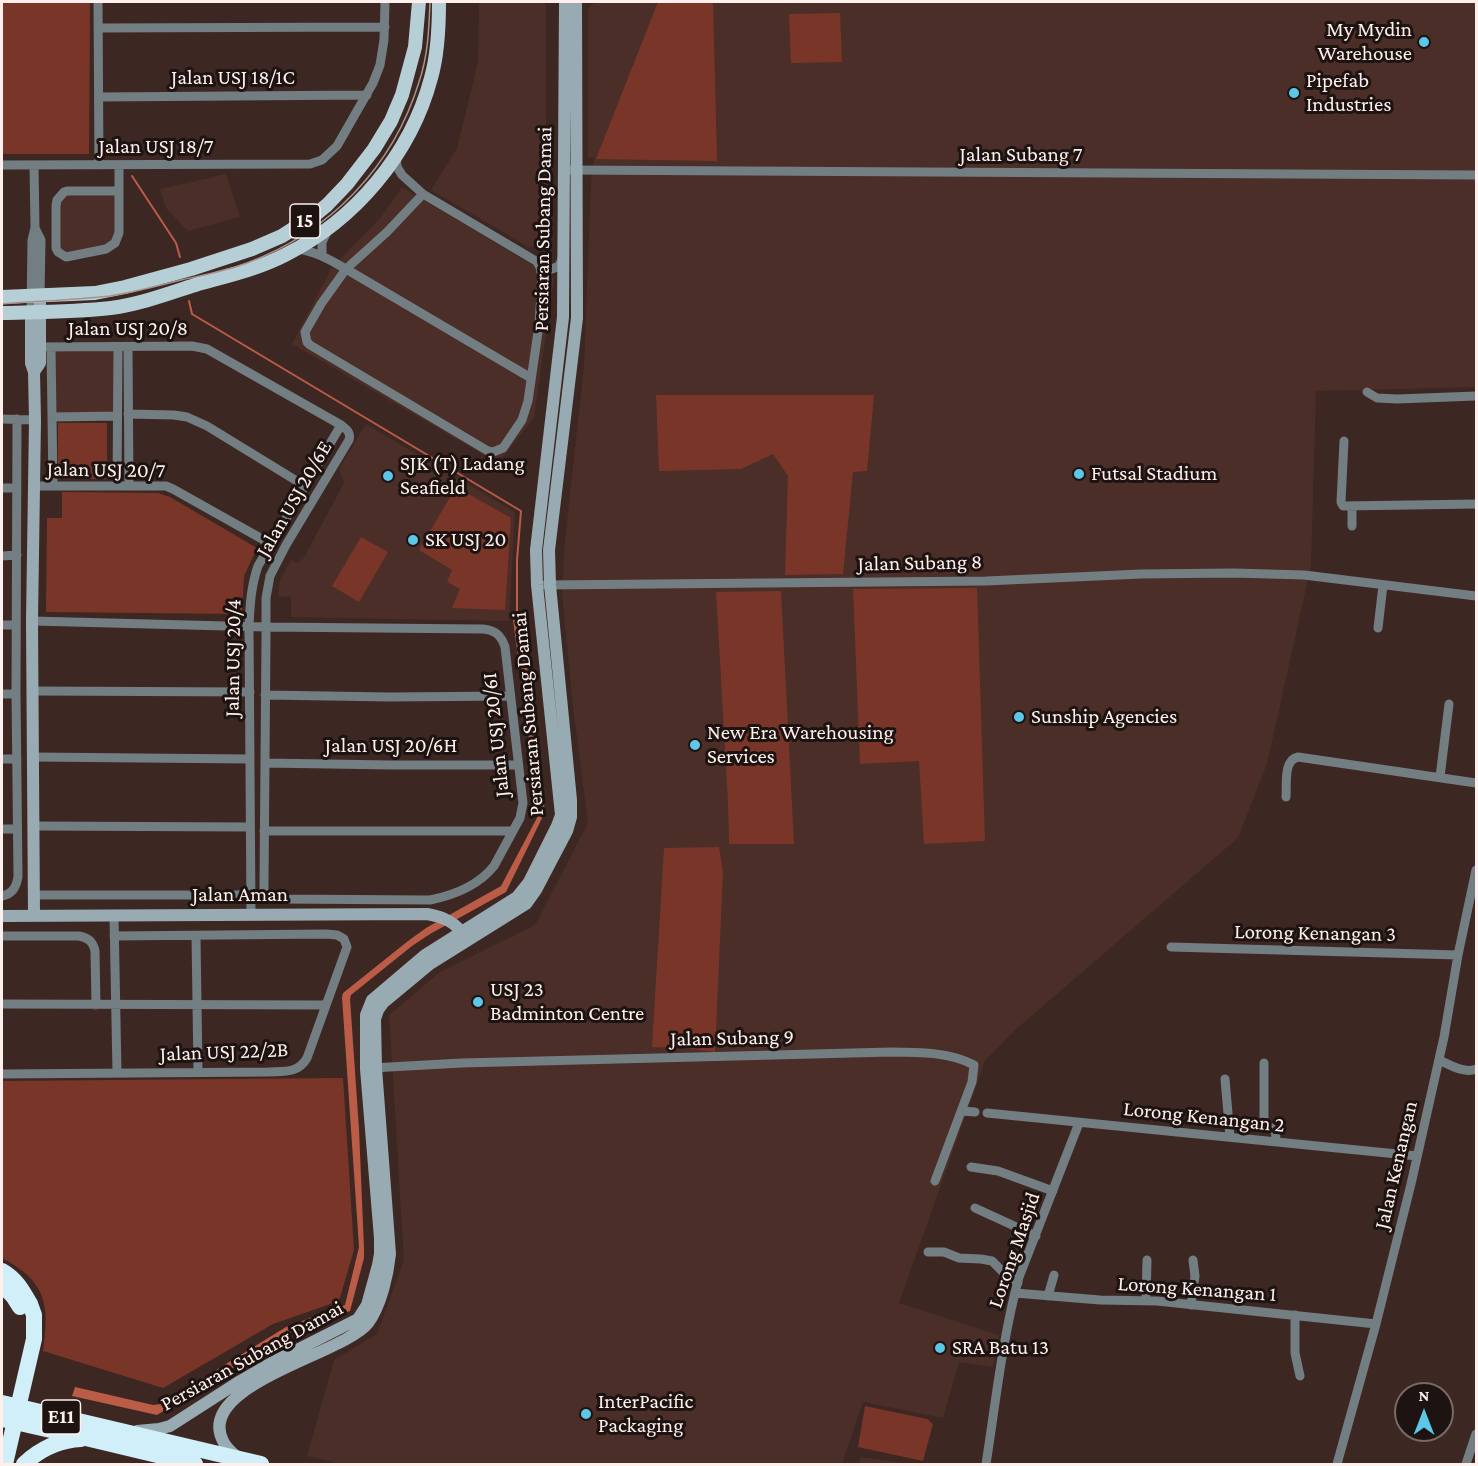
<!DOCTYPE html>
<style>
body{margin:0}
#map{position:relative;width:1478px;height:1466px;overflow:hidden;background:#3d2722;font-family:"Crimson Pro",serif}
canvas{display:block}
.frame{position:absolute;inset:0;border:3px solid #fff0ed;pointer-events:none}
.north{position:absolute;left:1394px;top:1382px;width:60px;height:60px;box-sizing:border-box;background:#1d1311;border:2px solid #776b69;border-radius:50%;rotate:0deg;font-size:16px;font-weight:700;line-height:24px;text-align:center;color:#fff0ed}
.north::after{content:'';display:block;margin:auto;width:21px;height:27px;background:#5cc7e8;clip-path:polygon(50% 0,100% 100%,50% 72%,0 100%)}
</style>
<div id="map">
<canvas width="1478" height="1466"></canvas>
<div class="frame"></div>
<div class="north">N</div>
</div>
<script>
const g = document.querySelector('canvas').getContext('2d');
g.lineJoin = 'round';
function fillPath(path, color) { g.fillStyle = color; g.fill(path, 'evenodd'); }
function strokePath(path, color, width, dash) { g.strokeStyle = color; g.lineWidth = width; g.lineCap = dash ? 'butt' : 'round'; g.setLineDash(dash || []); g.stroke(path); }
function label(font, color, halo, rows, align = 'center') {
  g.font = font + ' "Crimson Pro",serif'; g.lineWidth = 6; g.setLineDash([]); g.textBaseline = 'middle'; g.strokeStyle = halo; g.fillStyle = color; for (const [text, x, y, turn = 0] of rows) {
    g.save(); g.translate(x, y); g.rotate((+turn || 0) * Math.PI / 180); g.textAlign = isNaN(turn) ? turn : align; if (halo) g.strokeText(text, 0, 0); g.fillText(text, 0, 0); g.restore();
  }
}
fillPath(new Path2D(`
 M479,2h67v223l-8,18 -8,5 -99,-58 26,-42 21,-86z
 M595,2h881v385l-160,4 -5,175 -44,198 -29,74 -223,192 -30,31 -86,242 100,32 -6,32 -34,-5 -16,56 -80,-16 -21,62h-500l-35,-8 27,-96 43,-26 27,-74 -15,-245 51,-43 95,-47 53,-102 -15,-116 -11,-113 3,-55 19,-173 7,-185 3,-23 -6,-1v-148z
 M226,174l14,43 -52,14 -22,-23 -6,-19z
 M402,187l152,91 -20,140 -31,39 -12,2 -199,-115 39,-75 50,-52z
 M66,195h49l1,40 -8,11 -41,9 -7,-4 -1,-45z
 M51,347h67l-1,69 -65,1z
 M366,424l149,88 -6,109 -218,-4v-20l-13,-1 2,-16 11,-20 5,3 7,-4 41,-76 -5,-14z
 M860,1457l50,7h-50z`), '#4a2e27');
fillPath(new Path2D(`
 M2,2h88l-1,152h-87z
 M658,2h55l4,159 -121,-2z
 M840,13l2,49 -51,1 -2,-49z
 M656,395h218l-7,76 -14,1 -10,102 -58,1 3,-99 -15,-22 -32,15 -82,2z
 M58,423h49v56h-49z
 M456,487l55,31 -6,92 -53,-2 8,-19 -13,-7 5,-12 -33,-20z
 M62,492l96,1 12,4 87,51 -13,28 -2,38 -196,-2 1,-94h15z
 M361,537l27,15 -29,50 -27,-16z
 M977,588l8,253 -61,3 -5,-83 -59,3 -7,-175z
 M781,591l13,253h-65l-1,-43 -12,-209z
 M719,847l4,25 -8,180 -31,-4 -32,-1 12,-199z
 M343,1078l11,172 -15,51 -66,23 -110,64 -120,-37c7,-47 3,-70 -41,-93v-177z
 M865,1406l62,13 6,5 -10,37 -65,-14z`), '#793628');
fillPath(new Path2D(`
 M521,618l24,194 -39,80 -76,42 -18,12 -61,49 -1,4 9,130 5,119v10l-14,53 -65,24 -128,80 -85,-19 3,-9 78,18 8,-1 125,-77 59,-22 14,-58 -17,-250 1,-4 65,-52 18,-13 75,-42 38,-72 -26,-194z`), '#bb5c47');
strokePath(new Path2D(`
 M132,176l44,67 4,14
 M189,301l3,13 329,197 -4,49v59`), '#bb5c47', 2);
strokePath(new Path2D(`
 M98,2l1,162
 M98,28l287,-1
 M99,97l268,-2
 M396,156l1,11 5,8 21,19 123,73 6,2 7,-3 3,-7
 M2,165l308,-1 12,-4 15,-14 36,-63 7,-18 4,-25 1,-38
 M119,165v68l-4,10 -9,6 -40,8 -8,-5 -2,-4v-42l1,-6 7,-8 3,-1h52
 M564,170l912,5
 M423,194l-36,38 -41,37 -25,35 -16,28 2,10 3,3 178,106 5,1 10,-4 19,-28 6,-19 11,-76 3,-48 -2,-10 -3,-5
 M35,228l6,12 -1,55
 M297,249c18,2 33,11 49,20l185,109
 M322,256v-14l6,-12
 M31,312l1,-72 3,-12 -1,-63
 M51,347l2,139
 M128,347l1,138
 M1367,392l10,6 20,1 79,-3
 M128,414l46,1 13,2 20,9 98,60
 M52,417l65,-1
 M2,419l33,1
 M1344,441l-3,61 2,4 133,-2
 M117,485l1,-138
 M33,486h133l7,3 98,55
 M2,488h15
 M1352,526v-20
 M2,556l15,-1
 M545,585l441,-4 155,-7 93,-1 70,2 172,21
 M32,621l234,6 217,2c12,1 18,6 22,18l18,156 -3,15 -26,48c-16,20 -39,29 -64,34l-154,-1 -6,-1 -6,-5v-9l2,-247v-39l4,-22 16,-31 63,-105c2,-8 -2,-10 -8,-15l-134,-76 -15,-3 -152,1
 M2,625h14
 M1378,628l5,-43
 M33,691l217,1
 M2,694h14
 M265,695l125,2 120,-1
 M34,757l216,2
 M2,759h15
 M265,763l126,2h126
 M1440,777l9,-73
 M1286,797c1,-12 -3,-37 12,-40l178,26
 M34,826l216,1
 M2,829h15
 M264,831h249
 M33,895h218
 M2,896c10,-2 14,-8 16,-19l-2,-183 1,-275
 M251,914l-2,-288c1,-21 2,-40 9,-60l83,-141
 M114,916l3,157
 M2,936h77c9,2 14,5 16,15l1,54
 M196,936l2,136
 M1171,947l287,8
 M2,1004l324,1
 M1439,1060c11,5 26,14 37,9
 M1264,1063v58l3,5c9,3 9,7 9,16
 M371,1068l91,-5 429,-11c27,0 59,0 83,13l-2,17 -37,99
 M2,1074l265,-2c16,-1 31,2 40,-14l40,-111 -3,-8 -7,-4 -11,-1 -212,2
 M1225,1079l5,58
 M961,1111l14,1
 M987,1113l430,43
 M971,1167l27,4 55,20
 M975,1208l61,28
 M928,1252h16l15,6 22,1 11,2 17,17 9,5
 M1015,1293l85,7 57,1 219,23
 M1048,1296l6,-21
 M1146,1300l1,-40
 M1191,1305l4,-29 -2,-16
 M1295,1315v38l5,23
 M986,1464c10,-63 16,-124 33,-187l60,-154
 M1337,1464l39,-140 35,-140 33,-147 14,-82 18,-85
 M1466,1464l10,-30`), '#727e82', 9);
strokePath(new Path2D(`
 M31,312v51l3,9 1,48 -3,201 2,295
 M34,372l6,-9v-68
 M2,916l425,-2c16,3 30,8 38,24
 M137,1431l22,-2 11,-3 67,-43 38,-22 83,-42 9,-14 11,-40 2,-11v-16l-14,-169v-54l6,-15 53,-45 92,-58 12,-15 28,-56 4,-11 -24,-230 -1,-35 27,-233 2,-315
 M238,1458c-5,-5 -12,-10 -15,-17 -29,-56 121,-87 145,-118 13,-17 20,-49 22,-69l-14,-186 -1,-49 3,-9 5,-7 47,-39 96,-60 10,-14 31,-59 4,-14v-17l-21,-215 -1,-35 28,-232 -1,-316`), '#99abb2', 12);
strokePath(new Path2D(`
 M2,297l93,-4 30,-6 66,-18 61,-20 30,-13 34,-22 11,-9 20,-21 27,-35 17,-28 11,-26 13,-48 4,-45
 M2,313c36,-1 73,-1 109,-5 30,-4 59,-15 87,-24 29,-8 60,-15 87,-29 70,-35 126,-101 146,-177 7,-24 8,-51 8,-76`), '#b6cfd7', 14);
strokePath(new Path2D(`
 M2,1271c14,8 20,19 28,33
 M2,1285l11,11 7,11
 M2,1403l259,61
 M2,1419l88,20 105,25
 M24,1464c15,-14 35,-24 57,-25`), '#d1eff9', 16);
strokePath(new Path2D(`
 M2,304c36,-3 72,-4 108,-8 24,-4 48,-10 71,-16 22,-5 45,-9 66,-17 83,-31 146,-96 172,-181 9,-26 10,-54 11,-80`), '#a5938f', 1.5);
strokePath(new Path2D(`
 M5,1464l29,-125v-24l-4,-11`), '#d1eff9', 16);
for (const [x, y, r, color] of [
 [1424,42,6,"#5cc7e8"],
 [1294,93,6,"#5cc7e8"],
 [1079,474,6,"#5cc7e8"],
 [388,476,6,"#5cc7e8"],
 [413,540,6,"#5cc7e8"],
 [1019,717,6,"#5cc7e8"],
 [695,745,6,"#5cc7e8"],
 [478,1002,6,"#5cc7e8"],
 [940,1348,6,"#5cc7e8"],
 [586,1414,6,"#5cc7e8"]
]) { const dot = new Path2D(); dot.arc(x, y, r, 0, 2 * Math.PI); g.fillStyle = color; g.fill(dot); strokePath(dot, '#1d1311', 2); }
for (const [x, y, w] of [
 [305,221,30],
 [61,1417,39]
]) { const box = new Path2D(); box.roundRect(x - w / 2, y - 17, w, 34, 4.5); g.fillStyle = '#1d1311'; g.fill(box); strokePath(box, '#fff0ed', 1.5); }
label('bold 20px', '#fff0ed', null, [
 ["15",305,221],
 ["E11",61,1417]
]);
label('21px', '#fff0ed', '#1d1311', [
 ["My Mydin",1412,30,"right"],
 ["Warehouse",1412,54,"right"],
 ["Pipefab",1306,81],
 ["Industries",1306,105],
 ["SJK (T) Ladang",400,464],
 ["Seafield",400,488],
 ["Futsal Stadium",1091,474],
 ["SK USJ 20",425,540],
 ["Sunship Agencies",1031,717],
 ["New Era Warehousing",707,733],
 ["Services",707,757],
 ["USJ 23",490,990],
 ["Badminton Centre",490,1014],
 ["SRA Batu 13",952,1348],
 ["InterPacific",598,1402],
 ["Packaging",598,1426]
], 'left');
label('21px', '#fff0ed', '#1d1311', [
 ["Jalan USJ 18/1C",233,78],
 ["Jalan USJ 18/7",156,147],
 ["Jalan Subang 7",1021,155],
 ["Persiaran Subang Damai",543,229,-89],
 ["Jalan USJ 20/8",128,329],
 ["Jalan USJ 20/7",106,470,1],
 ["Jalan USJ 20/6E",294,499,-60],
 ["Jalan Subang 8",920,563,-1],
 ["Jalan USJ 20/4",233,658,-89],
 ["Persiaran Subang Damai",528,714,-95],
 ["Jalan USJ 20/6I",496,735,-96],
 ["Jalan USJ 20/6H",391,746],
 ["Jalan Aman",240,895],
 ["Lorong Kenangan 3",1315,933,1],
 ["Jalan Subang 9",732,1038,-1],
 ["Jalan USJ 22/2B",224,1052,-2],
 ["Lorong Kenangan 2",1204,1117,6],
 ["Jalan Kenangan",1396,1165,-77],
 ["Lorong Masjid",1014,1250,-71],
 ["Lorong Kenangan 1",1197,1289,4],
 ["Persiaran Subang Damai",252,1356,-29]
]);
</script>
